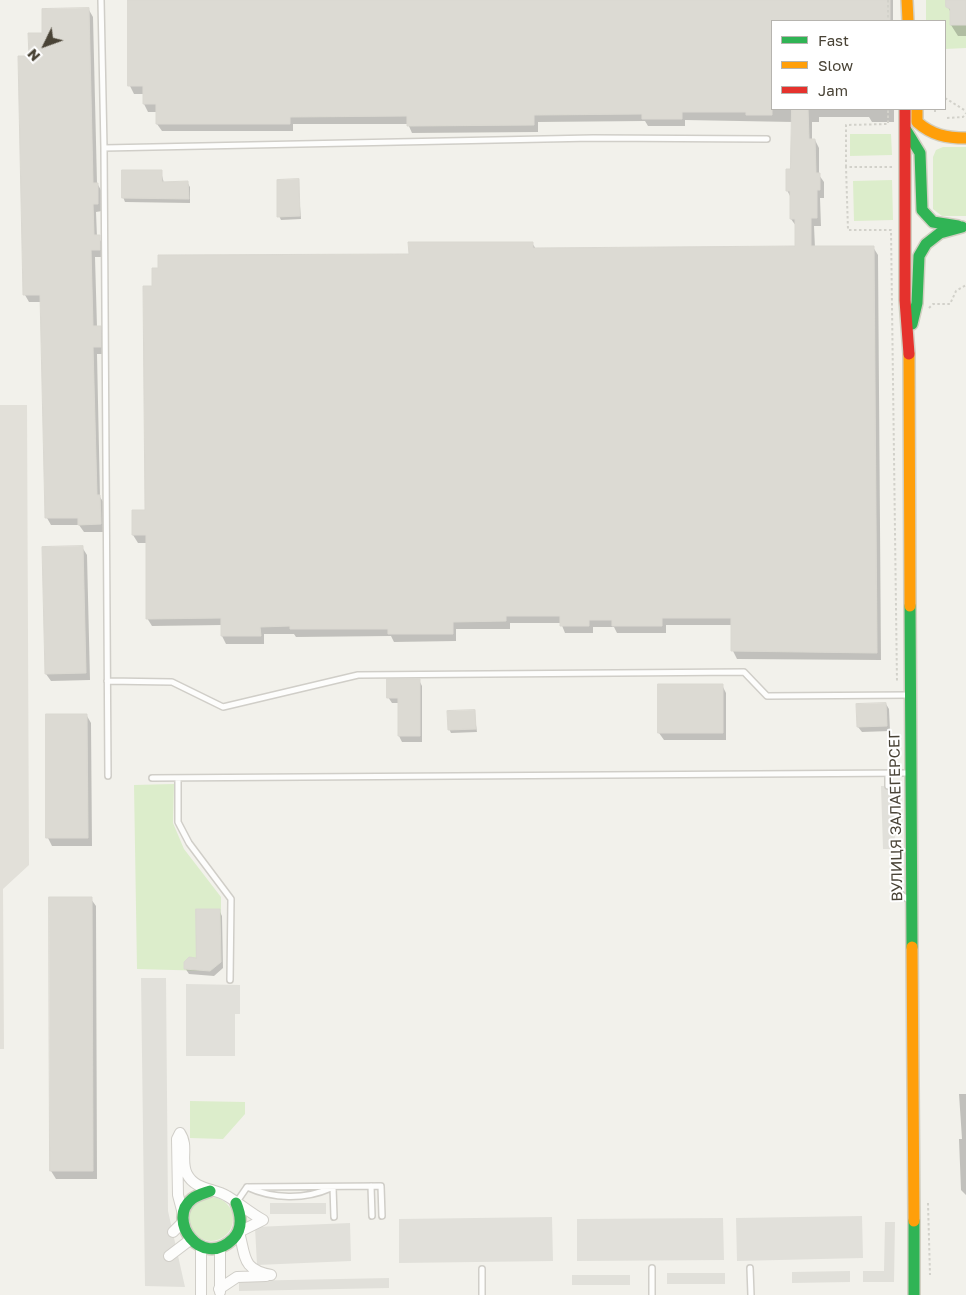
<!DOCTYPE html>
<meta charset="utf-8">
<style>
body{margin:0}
#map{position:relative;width:966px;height:1295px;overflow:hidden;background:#f2f1eb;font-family:"Golos Text",sans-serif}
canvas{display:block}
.legend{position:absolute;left:771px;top:20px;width:175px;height:90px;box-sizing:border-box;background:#fff;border:1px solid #b6b4af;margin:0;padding:6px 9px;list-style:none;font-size:15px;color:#494336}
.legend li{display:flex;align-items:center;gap:10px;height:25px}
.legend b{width:25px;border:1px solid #b6b4af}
.north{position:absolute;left:20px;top:20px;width:50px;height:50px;-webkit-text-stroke:4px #fff;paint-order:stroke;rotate:228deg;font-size:14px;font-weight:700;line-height:20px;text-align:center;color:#494336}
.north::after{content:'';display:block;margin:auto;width:18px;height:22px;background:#494336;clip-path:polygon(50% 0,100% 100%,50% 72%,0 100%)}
</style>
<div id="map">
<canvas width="966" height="1295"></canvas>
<ul class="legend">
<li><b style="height:6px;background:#30b455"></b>Fast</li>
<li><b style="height:6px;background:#ff9f0a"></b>Slow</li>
<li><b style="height:6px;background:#e5322d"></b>Jam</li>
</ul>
<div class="north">N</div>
</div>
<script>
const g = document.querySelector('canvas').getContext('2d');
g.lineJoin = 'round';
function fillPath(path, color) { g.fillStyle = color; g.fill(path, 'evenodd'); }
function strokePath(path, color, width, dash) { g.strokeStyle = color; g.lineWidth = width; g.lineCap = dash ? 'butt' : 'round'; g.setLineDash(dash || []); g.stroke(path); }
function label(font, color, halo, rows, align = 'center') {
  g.font = font + ' "Golos Text",sans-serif'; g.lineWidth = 4; g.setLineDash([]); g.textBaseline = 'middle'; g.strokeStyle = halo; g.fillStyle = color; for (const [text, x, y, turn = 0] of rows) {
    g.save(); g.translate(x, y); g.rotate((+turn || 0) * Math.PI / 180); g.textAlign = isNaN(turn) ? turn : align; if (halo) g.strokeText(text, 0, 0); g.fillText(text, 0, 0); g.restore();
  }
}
fillPath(new Path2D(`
 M0,405h27l2,460 -26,24 1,160h-4z`), '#e2e0d9');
fillPath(new Path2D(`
 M926,0h40v48l-21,1v-28h-19z
 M850,134h41l1,21 -42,1z
 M943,147h23v69h-24l-9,-7v-52l3,-7z
 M892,180l1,40 -39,1 -1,-40z
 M174,784l-1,39 11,26 37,48v65l-11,9 -73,-2 -3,-184z
 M190,1101l55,1v12l-22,25 -33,-1z
 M189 1219a22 22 0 1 1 44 0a22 22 0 1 1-44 0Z`), '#dcedcb');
fillPath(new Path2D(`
 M881,786h13l1,63h-12z
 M141,978h25l2,233 17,76 -40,-1z
 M186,984l54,1v29h-5v42h-49z
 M270,1203h56v11h-56z
 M862,1216l1,42 -126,3 -1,-43z
 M552,1217l1,44 -154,2v-44z
 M723,1218l1,42 -147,1v-42z
 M885,1222h10l-1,60h-31v-11h21z
 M350,1223l1,38 -94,4 -2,-38z
 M850,1271v11l-58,1v-11z
 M667,1273h58v11h-58z
 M572,1275h58v10h-58z
 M389,1278v10l-150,3v-10z`), '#e1e0da');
fillPath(new Path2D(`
 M129,0h764v21h-121v88h122v13h-22l-3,-5h-50v5h-7v18h3l4,8v27l5,7v16h-4l1,28h-7l1,22 58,-1 5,8 3,405 -144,-1 -4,-8 -1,-26h-66v8h-49l-3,-6h-21v6h-28l-4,-10h-51v6h-54v12l-62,1 -3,-6 -95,1 -2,-3h-30v10h-38l-4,-8v-11l-70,1 -5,-8v-75h-9l-5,-8 13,-24 8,-224 256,-32 122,-12 4,6 260,-1v-22l-5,-7v-21l-4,-8 4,-20 2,-48 -108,-2v6h-37l-3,-5 -107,1v10l-126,1 -4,-9h-115v7h-131l-5,-7v-12h-9l-4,-8v-10h-10l-4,-8z
 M950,0h16v36h-8l-7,-11v-12l-3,-6z
 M89,10l4,7 4,166 5,9v19l-6,1 1,25 7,7v13h-9l2,70h3l4,8 1,19h-8l3,143 4,6 1,29h-21l-5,-7h-28l-4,-7 -5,-216h-13l-4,-7 5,-238 13,-23z
 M161,172l3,11 23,-1 3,5v16l-65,-1 -2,-5z
 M298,180l3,39 -20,1 -2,-4z
 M82,547l5,8 3,125 -39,1 -5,-7z
 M419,680l3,6v56h-20l-3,-6v-33h-7l-4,-6z
 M722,685l4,8v47h-62l-5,-7z
 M886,704l3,5 1,22 -28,1 -4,-5z
 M474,711l3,21 -26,1 -2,-4z
 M87,716l4,7 1,123h-40l-4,-8z
 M50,899h41l5,7 1,273h-41l-5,-8z
 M219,910l3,6 1,52 -9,8 -25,-2 -4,-6 13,-8z
 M959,1094h7v101l-5,-5 -2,-51h3z`), '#0003');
const building = new Path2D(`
 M128,0h762v21h-118v94h-26v-3h-64v7h-40v-5l-108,1v10l-127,1v-10l-117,1v7h-134v-20h-13v-18h-15z
 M946,0h20v25h-16v-16l-4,-2z
 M89,8l4,175h5v21h-5l1,31h6v15h-9l2,76h8v21h-8l4,148h3l1,29 -23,1v-7h-33l-5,-223h-17l-5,-239h11l-1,-23h14v-24z
 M792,109h16l1,30h6l1,34h4v17h-3v28h-6v28h63l3,407 -146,-2v-33h-69v8h-50v-6h-23v6h-29v-10h-54v5l-53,1v12h-65v-5h-98v-3l-30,1 1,9h-40v-18l-75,1v-84h-14v-25h13l-2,-224h9v-18h6v-13l251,-1 -1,-12h125v6l262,-2v-27h-5v-28h-4v-22h4z
 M122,170h40v12l26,-1 1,18 -67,-1z
 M299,179l1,37 -23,1v-37z
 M83,546l3,127 -41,1 -3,-127z
 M387,679h33v57h-22v-38h-11z
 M658,684h65v49h-65z
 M886,703l1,23 -30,1 -1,-23z
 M475,710l1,19 -28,1 -1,-19z
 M46,714h41l1,124h-42z
 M49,897h43l1,274h-43z
 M196,909h24l1,53 -11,9 -26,-2v-7l5,-5 7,1z`);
fillPath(building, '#dcdad3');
strokePath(building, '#dad8d1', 1);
const lane = new Path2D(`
 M101,0l3,148 4,628
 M104,148l489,-10 174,1
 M107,681l65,1 51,25 135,-32 386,-3 23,24 142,-1
 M888,773v13
 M152,778l757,-5
 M178,778v44l11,21 42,56 -1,81
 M898,892l12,9
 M371,1186l1,30
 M247,1187l134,-1 1,30
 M333,1187l1,30
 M236,1203l11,-16c26,12 57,13 84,1
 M652,1268v27
 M750,1268l1,27
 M482,1295v-26`);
const street = new Path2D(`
 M180,1133c9,13 0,28 7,41 8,16 27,14 40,22 12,7 23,17 36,24
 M180,1133l-3,6 1,56 5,19
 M263,1220l-24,12c7,26 3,37 32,43
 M173,1232l9,-9
 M201,1247v48
 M169,1256l21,-16
 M219,1289l18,-12 29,-1
 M220,1292v-44`);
const fast = new Path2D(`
 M906,130l14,23 2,57 11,12 25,4
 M912,324l5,-21 2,-47 7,-12 14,-11 22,-6
 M910,606l2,341
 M210,1191c-5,2 -13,4 -18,8 -26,20 9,71 41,40 10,-10 8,-24 3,-36
 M914,1221v74`);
const slow = new Path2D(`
 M907,0l1,21
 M917,109v13c15,13 29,16 49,16
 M909,354l1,252
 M912,947l2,274`);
const jam = new Path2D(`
 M905,109v191l4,54`);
strokePath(lane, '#d0cec8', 8);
strokePath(street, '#d0cec8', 12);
strokePath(fast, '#d2cfc2', 14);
strokePath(slow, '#d2cfc2', 14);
strokePath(jam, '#d2cfc2', 14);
strokePath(new Path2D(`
 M888,0v21
 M945,98l21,13
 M935,112v-3
 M947,118l16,-1 3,-4
 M846,167v-42l42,-1v-15
 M892,167h-46l2,63h43l6,453
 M929,308l4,-4h17l6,-13 10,-6
 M928,1203l2,72`), '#d2d1ca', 2, [2.5, 2.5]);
strokePath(lane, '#fdfdfc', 5);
strokePath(street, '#fdfdfc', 10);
strokePath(fast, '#30b455', 11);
strokePath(slow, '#ff9f0a', 11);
strokePath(jam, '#e5322d', 11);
label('15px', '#494336', '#fff', [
 ["ВУЛИЦЯ ЗАЛАЕГЕРСЕГ",896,816,-91]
]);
</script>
